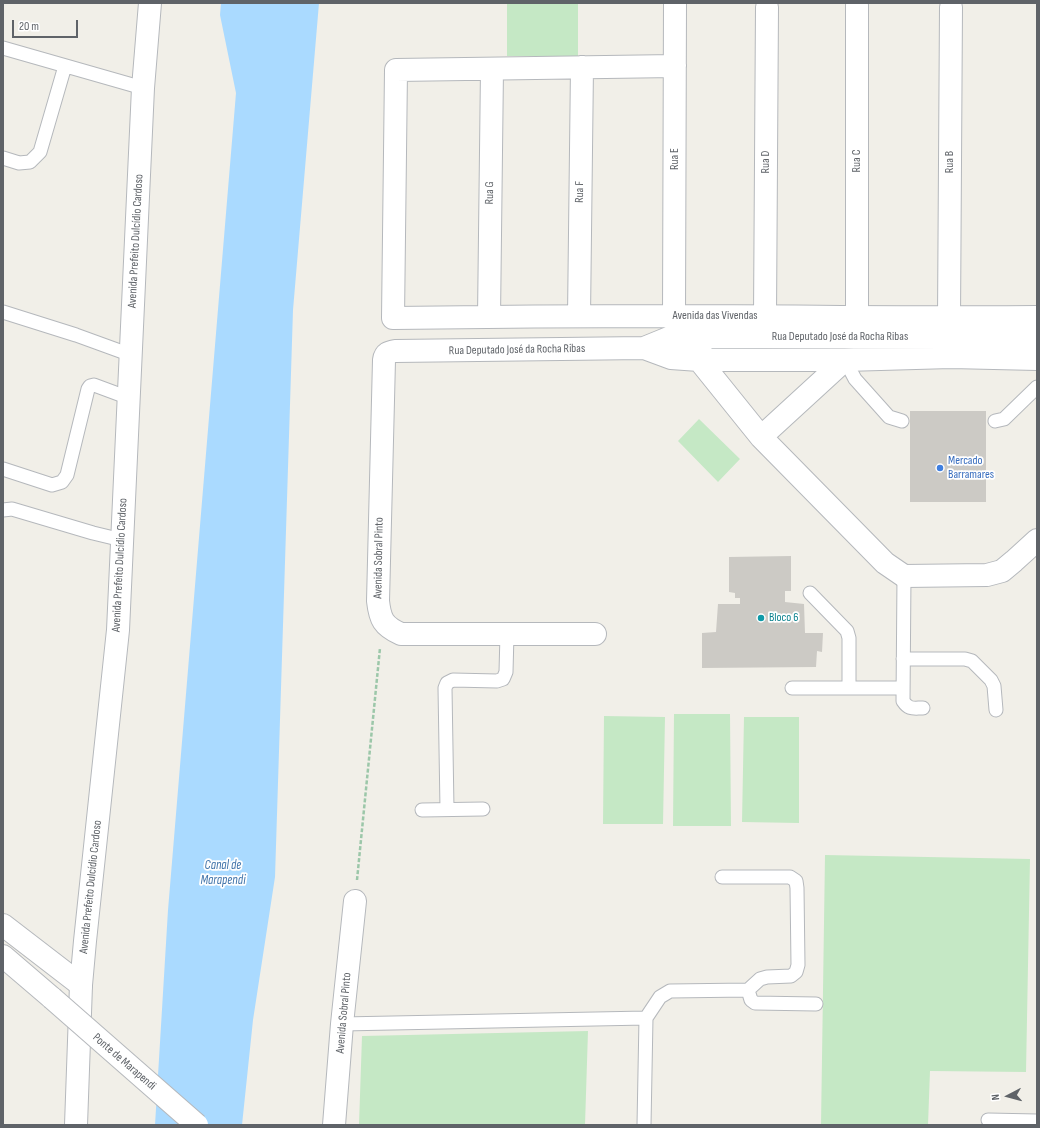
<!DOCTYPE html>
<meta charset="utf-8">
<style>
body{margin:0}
#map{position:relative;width:1040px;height:1128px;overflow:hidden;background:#f1efe8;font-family:"Sofia Sans Condensed",sans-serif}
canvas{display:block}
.frame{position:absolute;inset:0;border:4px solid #5f6368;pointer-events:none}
.north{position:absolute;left:988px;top:1076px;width:40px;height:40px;-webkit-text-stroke:3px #fff;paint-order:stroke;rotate:264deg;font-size:11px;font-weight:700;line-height:16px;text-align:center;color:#5f6368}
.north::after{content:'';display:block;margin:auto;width:14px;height:18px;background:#5f6368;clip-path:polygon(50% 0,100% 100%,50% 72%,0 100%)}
.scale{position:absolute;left:12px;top:20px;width:66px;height:18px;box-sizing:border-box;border:2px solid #5f6368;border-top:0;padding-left:5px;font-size:12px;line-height:14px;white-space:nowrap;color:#5f6368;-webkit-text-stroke:3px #fff;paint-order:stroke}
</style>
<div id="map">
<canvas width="1040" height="1128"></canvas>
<div class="frame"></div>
<div class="north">N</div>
<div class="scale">20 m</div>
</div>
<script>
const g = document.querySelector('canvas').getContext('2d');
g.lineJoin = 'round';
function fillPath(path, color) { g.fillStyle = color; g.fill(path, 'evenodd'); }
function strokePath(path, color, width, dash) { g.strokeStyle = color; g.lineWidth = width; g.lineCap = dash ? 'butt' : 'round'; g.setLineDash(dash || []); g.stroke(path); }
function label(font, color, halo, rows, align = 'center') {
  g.font = font + ' "Sofia Sans Condensed",sans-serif'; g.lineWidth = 3.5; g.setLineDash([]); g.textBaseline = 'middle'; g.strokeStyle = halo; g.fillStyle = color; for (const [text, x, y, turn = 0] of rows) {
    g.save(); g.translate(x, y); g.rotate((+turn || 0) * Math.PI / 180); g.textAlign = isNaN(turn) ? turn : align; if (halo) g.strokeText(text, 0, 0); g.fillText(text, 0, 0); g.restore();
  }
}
fillPath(new Path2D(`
 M507,3h71v53h-71z
 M699,419l41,40 -22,23 -40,-41z
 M674,714h56l1,112h-58z
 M604,716l61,1 -2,107h-60z
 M744,717h55v106l-57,-1z
 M825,855l205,4 -4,213 -96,-1 -2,54h-107z
 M588,1031l-3,94h-226l3,-89z`), '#c5e8c5');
fillPath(new Path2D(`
 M221,3h98l-26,307 -18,567 -22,143 -11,105h-87l13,-215 68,-817 -16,-78z`), '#aadaff');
fillPath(new Path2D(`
 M910,411h76v91h-76z
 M791,556v35h-6v11l19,2 1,29h18l-1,19 -5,-1 -1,16 -114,1v-35l14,-1 2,-28h22v-6h-5v-5l-6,-1v-35z`), '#cccac5');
const service = new Path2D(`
 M3,48l140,40
 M3,158l16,5 11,-1 10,-10 25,-86
 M3,312l73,23 55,20
 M845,360l10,19 34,38 13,4
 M995,421l9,-2 33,-32
 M3,469l49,16 10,-3 5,-7 21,-86 2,-3 4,-1 35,13
 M3,510l9,-1 81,24 29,7
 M904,576l-1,125c6,9 10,7 20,7
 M810,593l37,38 2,7v50
 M903,659h62l7,2 19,19 3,6 2,24
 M792,688h111
 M447,809l-2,-121 2,-5 6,-3 44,1 6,-2 3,-7 1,-38
 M422,810l61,-1
 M748,990l3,10 4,3 61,1
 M342,1024l304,-6 14,-21 10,-6 78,-1 12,-11 7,-2 24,-1 5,-4 2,-7 -1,-77 -1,-7 -6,-4h-68
 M988,1120l49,1
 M644,1125l2,-107`);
const minor = new Path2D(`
 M857,5v311
 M675,66l-279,4 -3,248c94,-1 187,-2 281,-2 121,0 242,2 363,1
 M579,316l3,-249
 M674,316l1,-313
 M765,316l2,-309
 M489,317l3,-248
 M949,318l2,-311
 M702,336l-3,24 62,77 124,126 19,13 83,-1 15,-4 12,-10 23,-21
 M644,348l27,-11 366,1
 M761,437l84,-77
 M595,634h-194c-18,-8 -21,-15 -23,-33l6,-241c1,-7 5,-8 11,-9l249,-3 27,10 28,2h146l106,-3 86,2
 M3,925l78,60
 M334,1125l8,-101 13,-123`);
const tertiary = new Path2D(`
 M3,956l49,42
 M76,1125l5,-140 4,-44 33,-311 25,-542 7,-85`);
strokePath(service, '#b5b8bc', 15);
strokePath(minor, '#b5b8bc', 24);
strokePath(tertiary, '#b5b8bc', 24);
strokePath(new Path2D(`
 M357,880l23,-232`), '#9cc7a9', 2.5, [4, 2]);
strokePath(service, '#fff', 13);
strokePath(minor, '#fff', 22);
strokePath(tertiary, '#fff', 22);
const tertiaryBridge = new Path2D(`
 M52,998l145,127`);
strokePath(tertiaryBridge, '#b5b8bc', 24, []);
strokePath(tertiaryBridge, '#fff', 22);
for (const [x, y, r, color] of [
 [940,468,4,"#3f7fe0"],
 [761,618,4,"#0f9aa8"]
]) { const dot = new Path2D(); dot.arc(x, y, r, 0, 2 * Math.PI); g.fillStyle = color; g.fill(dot); strokePath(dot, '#fff', 1.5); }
label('12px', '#5f6368', '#fff', [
 ["Rua E",675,159,-90],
 ["Rua C",857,161,-90],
 ["Rua D",766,162,-90],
 ["Rua B",950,162,-90],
 ["Rua F",580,192,-89],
 ["Rua G",490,193,-89],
 ["Avenida Prefeito Dulcídio Cardoso",136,241,-87],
 ["Avenida das Vivendas",715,316],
 ["Rua Deputado José da Rocha Ribas",840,337],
 ["Rua Deputado José da Rocha Ribas",517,350,-1],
 ["Avenida Sobral Pinto",379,558,-89],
 ["Avenida Prefeito Dulcídio Cardoso",120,565,-87],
 ["Avenida Prefeito Dulcídio Cardoso",91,887,-84],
 ["Avenida Sobral Pinto",344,1013,-85],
 ["Ponte de Marapendi",124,1062,41]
]);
label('12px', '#366cbe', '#fff', [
 ["Mercado",948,461],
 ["Barramares",948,475]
], 'left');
label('12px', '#0d838f', '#fff', [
 ["Bloco 6",769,618]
], 'left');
label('italic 13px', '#4174aa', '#fff', [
 ["Canal de",223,866],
 ["Marapendi",223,881]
]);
</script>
